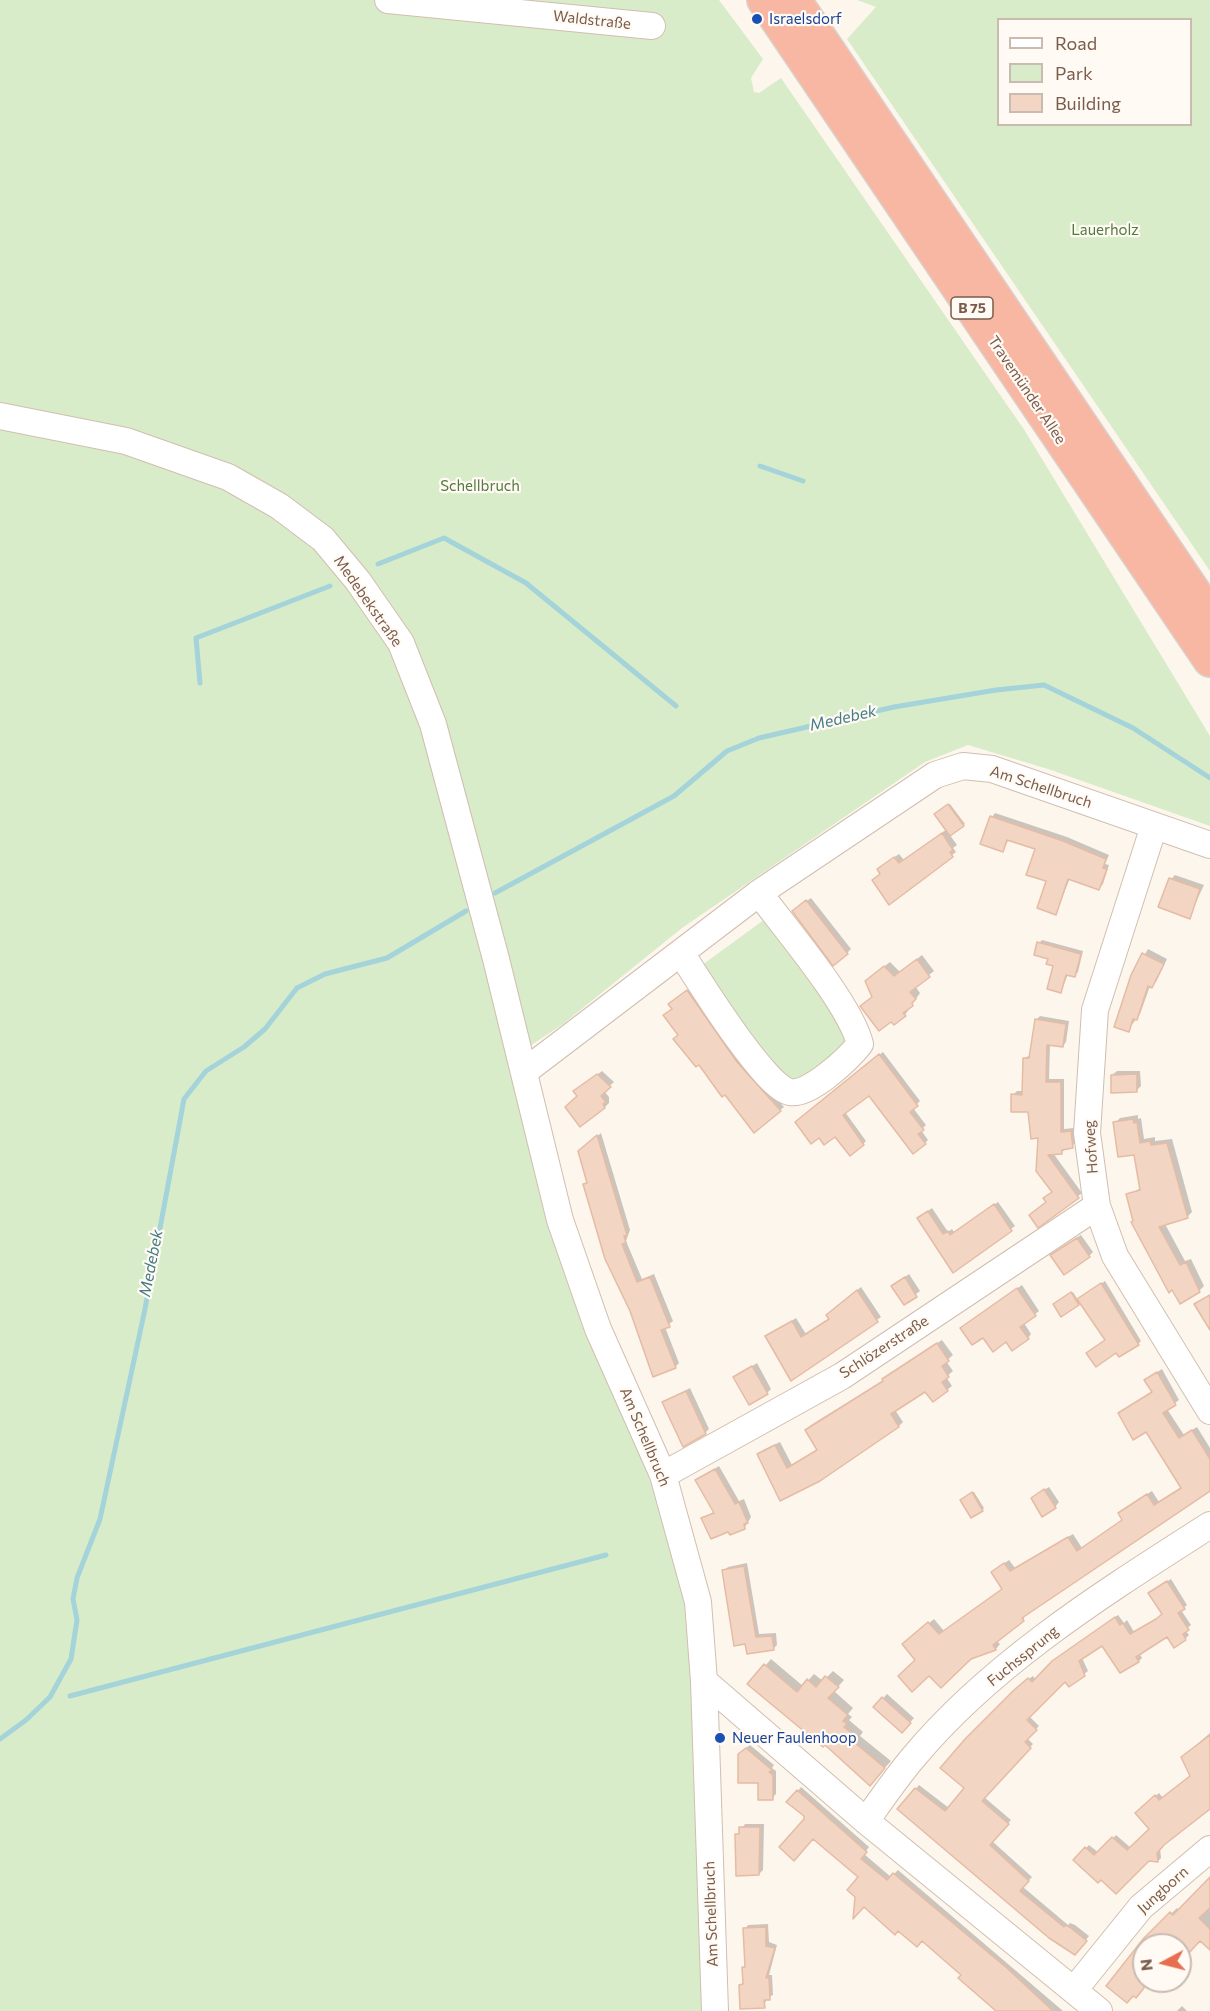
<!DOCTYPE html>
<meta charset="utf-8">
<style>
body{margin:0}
#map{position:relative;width:1210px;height:2011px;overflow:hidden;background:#fdf6ec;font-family:Commissioner,sans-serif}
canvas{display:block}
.legend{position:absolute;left:997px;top:18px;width:195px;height:108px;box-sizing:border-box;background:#fffaf3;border:2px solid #cabbb1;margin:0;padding:8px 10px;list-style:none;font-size:18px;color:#7a5c4d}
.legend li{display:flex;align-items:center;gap:12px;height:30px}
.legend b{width:30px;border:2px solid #cabbb1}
.north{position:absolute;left:1132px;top:1933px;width:60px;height:60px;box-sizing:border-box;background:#fffaf3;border:2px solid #cabbb1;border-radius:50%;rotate:263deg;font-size:16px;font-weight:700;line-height:24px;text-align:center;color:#7a5c4d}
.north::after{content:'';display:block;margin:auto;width:21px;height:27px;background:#e76f51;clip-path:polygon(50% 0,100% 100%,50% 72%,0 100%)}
</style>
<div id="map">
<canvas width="1210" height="2011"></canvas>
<ul class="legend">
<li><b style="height:8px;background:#fff"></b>Road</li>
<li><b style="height:16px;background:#d8ecc9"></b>Park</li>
<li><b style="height:16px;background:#f3d5c3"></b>Building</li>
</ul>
<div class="north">N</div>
</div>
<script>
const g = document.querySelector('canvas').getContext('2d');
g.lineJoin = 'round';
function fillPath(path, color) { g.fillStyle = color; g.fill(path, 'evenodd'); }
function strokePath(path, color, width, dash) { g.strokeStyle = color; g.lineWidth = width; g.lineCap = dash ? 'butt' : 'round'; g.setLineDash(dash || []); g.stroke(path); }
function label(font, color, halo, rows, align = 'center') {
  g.font = font + ' Commissioner,sans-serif'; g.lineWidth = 4.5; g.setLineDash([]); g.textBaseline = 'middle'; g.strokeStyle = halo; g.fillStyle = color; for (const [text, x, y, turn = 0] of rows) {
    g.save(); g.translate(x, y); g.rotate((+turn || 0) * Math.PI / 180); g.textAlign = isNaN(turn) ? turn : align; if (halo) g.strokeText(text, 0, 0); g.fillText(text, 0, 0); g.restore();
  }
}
fillPath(new Path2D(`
 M0,0h719l44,59 -12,19 3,14 5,1 22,-15 244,353 185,305v90l-162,-57 -80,-24 -43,17 -243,166 -119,96 -54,36 142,419 37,123 5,78 9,331h-702z
 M857,0h353v571l-363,-532 29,-32zM998,20h192v104h-192z
 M772,914l81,122 -51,50 -15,1 -89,-119z`), '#d8ecc9');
fillPath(new Path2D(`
 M950,804l15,20 -15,11 7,10 -4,3 3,4 -67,51 -8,-29 2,-9 16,-11 5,6 43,-31 -9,-16z
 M995,813l72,24 42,18 -4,9 4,1 -6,19 -4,4 -29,-10 -14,35 -19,-65 -28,-9 -6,11 -11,-33z
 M1175,875l29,10 -15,32 -18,-38z
 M811,898l40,51 -4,4 -49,-46z
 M1042,940l41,11 -5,21 -3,3 -7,-1 -7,18 -6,-28 -16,-21z
 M1148,949l19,10 -11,23 -6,4 -10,28 -12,16 5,-54z
 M922,955l12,16 -19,15 5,7 -15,22 -31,-19 -2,-20 18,-14 10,10z
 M692,988l48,70 44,49 -30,24 -74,-96 -6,-34z
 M1040,1016l29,5 -3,21 -3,4 -13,-2 -1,35h15v50l10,-1 2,15 -15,9 -8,1 29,40 -44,33 15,-34 -14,-56 -10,-25 -16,-16 4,-4h6l1,-33 7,-3 5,-35z
 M883,1052l37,49 -7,7 13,17 -5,5 7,10 -3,3 -56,-50 -24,19 21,29 -3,3 -63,-25z
 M602,1071l12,11 -10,9 5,6v6l-4,4 -26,-11 -4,-5z
 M1117,1071h23l1,15 -4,4 -25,-15z
 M1138,1115v4l3,-1 3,21 11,-2v4l17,-2 20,73 -5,5 -22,7 20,37 6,-2 13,27 -5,5 -64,-71 -8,-25 14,-7 -5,-35 -21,-30 5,-5z
 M601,1133l29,97 -4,11 16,38 12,-5 19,47 -8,6 14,36 -4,4 -91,-182 4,-4 -4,-34z
 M998,1202l17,24 -62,45 -31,-56 10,-7 16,24 4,-3 2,3z
 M1081,1235l12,17 -4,4 -33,-5z
 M909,1274l11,17 -16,12 -11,-17z
 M1105,1281l36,60 -3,3 -32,-5 -25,-38 -19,14 -5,-12 16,-11 5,8z
 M1022,1285l17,26 -15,12 7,11 -3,4 -21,2 -24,-4 -17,-12z
 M861,1287l20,30 -90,62 -24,-43 29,-18 10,16 24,-16 2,-7z
 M942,1340l11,15 -7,6 7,10 -7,6 6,9 -5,4h-21l-31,20 8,12 -4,4 -80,53 -38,20 -22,-44 4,-5 17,-8 12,23 27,-16 -12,-19 4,-5 73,-45 4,-5z
 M757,1363l14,26 -4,4 -32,-16z
 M1162,1369l17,31 -12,9 17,26 13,-8 13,21v41l-184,125 -3,6 -26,21 3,3 -4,5 -17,4 -38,33 -24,-26 -9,-20 26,-21 10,12 59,-42 -6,-21 12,-8 6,8 58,-34 9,14 42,-28v-11l28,-18 7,11 23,-15 -35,-57 -27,-17 33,-22 -2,-15z
 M690,1388l19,41 -4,4 -41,-31z
 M719,1466l20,35 5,-2 7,18 -6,10 -42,-9 12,-7 -18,-31z
 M1049,1487l10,15 -4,5 -18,-13z
 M974,1492l10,16 -2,2 -19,-12z
 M747,1563l12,71 17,-1 1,12 -4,4 -25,3 -24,-81 4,-4z
 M1171,1579l16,26 -6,5 10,15 -6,5 4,5 -4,4 -17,-4 -29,18 3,5 -3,3 -19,10 -18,-27 -20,14 6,13 -18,14 -4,-6 -37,37 10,10 -12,12 6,6 -49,53 27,23 -19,21 40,36 -9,10 45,38 2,-2 5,2 14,11 -11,14 -15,-6 -3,2 -160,-137 19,-24 30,23 17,-21 53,-101 14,-10 3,4 21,-22 61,-43 6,8 3,-3 7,12 27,-15 2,-3 -9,-24z
 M771,1659l32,27 11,-12 9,7 10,-10 11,9 -10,11 19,17 -5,6 4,3 -3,3 14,12 -3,4 31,25 -21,23 -13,-14 -107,-86z
 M887,1694l27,24 -12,13 -27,-24z
 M1210,1733v74l-50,41 1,10 -3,3 -9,-2 -48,19 -26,-18 14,-15 10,8 17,-18 15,13 20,-19 -14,-16 22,-20 4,5 28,-22 -5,-22z
 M750,1745l24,20 -2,3 4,3v23l-4,4 -13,-16 -16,-32z
 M801,1787l68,60 -5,7 27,23 7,-7 165,141h-64l-139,-134 -55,-57v-4l-16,-14z
 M745,1824h19l-1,46 -4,4 -22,-39z
 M1210,1878v62l-10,-1 -20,17v-11h-36v36h5l-15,14 11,-56 32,-31 2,2z
 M768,1924l1,18 8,3 -8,30h3l1,20 -6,3 -3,8 -24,-21 4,-3 2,-16 -1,-37 3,-4z
 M1182,2006l5,5h-10z`), '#0003');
strokePath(new Path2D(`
 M760,466l43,15
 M378,564l66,-26 82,45 150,123
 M200,683l-4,-45 134,-52
 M495,893l179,-97 53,-45 32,-13 135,-31 102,-17 48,-5 89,43 77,50
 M70,1696l536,-141
 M0,1739l26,-19 24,-23 21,-38 6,-39 -4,-21 4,-21 23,-59 45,-210 39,-210 22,-28 38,-24 21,-18 32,-41 28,-14 62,-16 79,-47`), '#a5d3da', 5);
const building = new Path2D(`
 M948,804l16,22 -14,10 -16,-22z
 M990,816l73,25 43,18 -3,9 4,1 -8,21 -31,-11 -12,36 -19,-7 9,-27 -20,-6 9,-26 -28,-9 -4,12 -23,-8z
 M942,833l11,17 -3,2 3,5 -64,48 -17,-25 8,-6 -3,-5 17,-12 5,6z
 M1169,878l31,11 -10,30 -32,-12z
 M806,900l42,54 -15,12 -41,-55z
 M1037,942l44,12 -6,23 -9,-2 -5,18 -14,-4 6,-23 -7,-2 2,-5 -14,-4z
 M1142,953l22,11 -12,24 -4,-2 -11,34 -4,-1 -4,13 -15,-5 17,-52z
 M917,959l13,18 -20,15 6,7 -4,4 1,3 -10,7 3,3 -12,9 -3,-3 -12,9 -19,-25 12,-9 -7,-16 19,-15 10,10z
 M687,990l50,72 44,49 -27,22 -29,-38 -3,2 -23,-32 -3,2 -23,-28 5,-4 -15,-20 9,-6 -4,-5z
 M1035,1019l31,5 -3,23 -16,-2 -1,37h15v50l10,-1 2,17 -11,2v4l-14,1 31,43 -41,30 -9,-13 17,-13 -3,-4 9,-6 -16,-21 2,-33 -7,1 -3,-27h-17v-18l11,1 1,-37h6z
 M879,1054l39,52 -8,6 14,18 -6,4 8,10 -13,10 -44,-58 -26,19 21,30 -14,11 -15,-19 -11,8 -5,-7 -8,6 -16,-22z
 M597,1074l14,13 -10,9 5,6 -3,2 2,4 -25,19 -15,-20 12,-11 -4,-5z
 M1137,1074v18l-26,1v-18z
 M1133,1119l1,4 3,-1 3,21 10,-2 1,4 16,-2 21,75 -29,9 21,38 6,-3 14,30 -20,12 -8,-14 -3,3 -38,-71 2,-1 -7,-27 14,-4 -6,-35 -16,2 -5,-35z
 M597,1135l30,100 -3,1 2,7 -4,1 15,38 13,-5 20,50 -9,3 15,38 -23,9 -23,-66 -25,-52 -22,-75 4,-1 -9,-32z
 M994,1204l18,27 -59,42 -36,-55 11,-7 15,23 5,-3 2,4z
 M1077,1238l13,19 -26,18 -14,-20z
 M905,1277l12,20 -13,8 -13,-19z
 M1101,1283l38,62 -20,12 -3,-4 -20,14 -10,-14 19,-13 -28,-41z
 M1017,1288l19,28 -16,11 9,12 -17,12 -6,-9 -13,10 -10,-14 -11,7 -12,-17z
 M857,1290l21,32 -87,59 -26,-45 27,-15 9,16 28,-18 -3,-4z
 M1071,1292l8,13 -18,12 -8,-13z
 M1210,1295v35l-16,-26z
 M937,1343l12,18 -7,5 7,11 -7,5 6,9 -15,11 -8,-10 -34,22 8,13 -79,54 -40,20 -23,-47 18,-9 12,23 30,-18 -12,-20 78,-49 -1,-2z
 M752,1366l16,28 -19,11 -16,-28z
 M1157,1372l19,33 -13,8 16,25 13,-8 18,29v32l-188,127 2,3 -31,24 3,5 -25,9 -30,29 -12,-12 -17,16 -14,-16 17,-16 -13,-16 26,-22 11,12 63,-45 -11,-17 13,-9 6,8 58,-34 9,14 45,-31 -4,-7 29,-19 7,11 27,-17 -35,-56 -13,8 -15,-27 34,-21 -8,-12z
 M686,1391l20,43 -23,13 -21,-45z
 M715,1469l20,35 4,-2 9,21 -4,1 1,5 -15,6 -2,-3 -17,7 -10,-21 13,-5 -19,-33z
 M1044,1489l12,19 -14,9 -11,-19z
 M972,1492l11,19 -12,7 -11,-18z
 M744,1566l12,71 16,-1 2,14 -27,4 -2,-10 -11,2 -12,-76z
 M1167,1581l18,28 -7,4 11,17 -6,4 3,6 -12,8 -7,-11 -31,20 3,5 -19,11 -18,-27 -23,15 6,15 -16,11 -4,-5 -38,38 10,10 -12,12 6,6 -49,53 27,23 -19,21 39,36 -9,10 44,36 2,-2 5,3 16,13 -12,14 -26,-17 -152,-129 18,-21 30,23 19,-23 -24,-20 26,-30 48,-48 14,-12 4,4 20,-21 63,-44 5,8 3,-2 7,11 26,-15 6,-5 -14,-21z
 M764,1664l33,28 10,-13 9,8 9,-11 14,11 -11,11 20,17 -5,6 4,3 -3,3 14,12 -3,4 30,25 -15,18 -45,-41 -2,2 -76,-63z
 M882,1697l29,26 -9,10 -29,-26z
 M1210,1735v74l-46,36 -7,8 1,9 -9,-1 -33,33 -15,-14 -3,3 -25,-23 12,-13 9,8 18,-18 15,13 22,-21 -14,-16 20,-18 4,5 31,-24 -9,-19z
 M746,1748l26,22 -3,2 4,3v25h-15v-17h-20v-29z
 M797,1790l70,62 -6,7 26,21 6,-7 115,96 45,42h-57l-38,-33 3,-3 -39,-34 -5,6 -19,-16 -3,4 -31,-28 -11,12 2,-22 -8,-7 11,-13 -45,-38 -19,22 -15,-14 25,-28v-3l-18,-14z
 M739,1827h21l-1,48 -23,1 -1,-42h4z
 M1210,1877v31l-11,10 11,11v21l-10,-9 -13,14 -7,-10h-36v43l-8,10 -3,-2 -6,7 -21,-17 38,-48 26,-26 3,3z
 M766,1927v19l9,2 -9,30 3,-1 1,23h-6l1,8 -25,1 -1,-24 4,-1 -1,-17h3l-2,-39z`);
fillPath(building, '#f3d5c3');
strokePath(building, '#e6bba3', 1.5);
const minor = new Path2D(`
 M388,0l264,26
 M0,416l126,25 102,36 51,29 44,33 35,42 43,62 32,81 63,235 64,261 38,109 65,146 35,127 6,79 11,330
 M1154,826l-59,184 -8,123 10,73 18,50 95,155
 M681,953c16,25 84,135 109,139 19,4 58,-33 70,-48 -10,-40 -74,-115 -101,-151
 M524,1072l235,-179 176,-118 28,-9 29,3 218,76
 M663,1475l179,-99 255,-170
 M704,1681l162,140 233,190
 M866,1821c15,-21 30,-43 46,-62 79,-96 195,-168 298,-234
 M1074,1990l67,-83 69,-58`);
const highway = new Path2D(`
 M764,0l446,660
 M794,0l416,616`);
strokePath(minor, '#d1beb0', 28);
strokePath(highway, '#dad1cd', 36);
strokePath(minor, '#fff', 26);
strokePath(highway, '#f7b7a3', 33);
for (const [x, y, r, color] of [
 [757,19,6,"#1a4fb4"],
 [720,1738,6,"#1a4fb4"]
]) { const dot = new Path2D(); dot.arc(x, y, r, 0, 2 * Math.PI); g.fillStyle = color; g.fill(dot); strokePath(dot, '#fffaf3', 2); }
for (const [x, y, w] of [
 [972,308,42]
]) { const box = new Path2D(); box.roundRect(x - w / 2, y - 11, w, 22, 4.5); g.fillStyle = '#fffaf3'; g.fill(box); strokePath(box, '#7a5c4d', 1.5); }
label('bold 14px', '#7a5c4d', null, [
 ["B 75",972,308]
]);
label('15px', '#164399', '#fffaf3', [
 ["Israelsdorf",769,19],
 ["Neuer Faulenhoop",732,1738]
], 'left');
label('15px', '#7a5c4d', '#fffaf3', [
 ["Waldstraße",592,20,6],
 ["Travemünder Allee",1027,390,56],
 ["Medebekstraße",368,601,55],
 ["Am Schellbruch",1041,787,18],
 ["Hofweg",1091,1147,-94],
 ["Schlözerstraße",884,1347,-33],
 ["Am Schellbruch",645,1437,67],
 ["Fuchssprung",1023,1656,-39],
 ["Jungborn",1163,1890,-42],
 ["Am Schellbruch",711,1914,-92]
]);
label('15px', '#537a41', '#fffaf3', [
 ["Lauerholz",1105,230],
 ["Schellbruch",480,486]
]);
label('italic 16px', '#437c86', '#fffaf3', [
 ["Medebek",843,718,-13],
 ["Medebek",151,1263,-79]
]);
</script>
